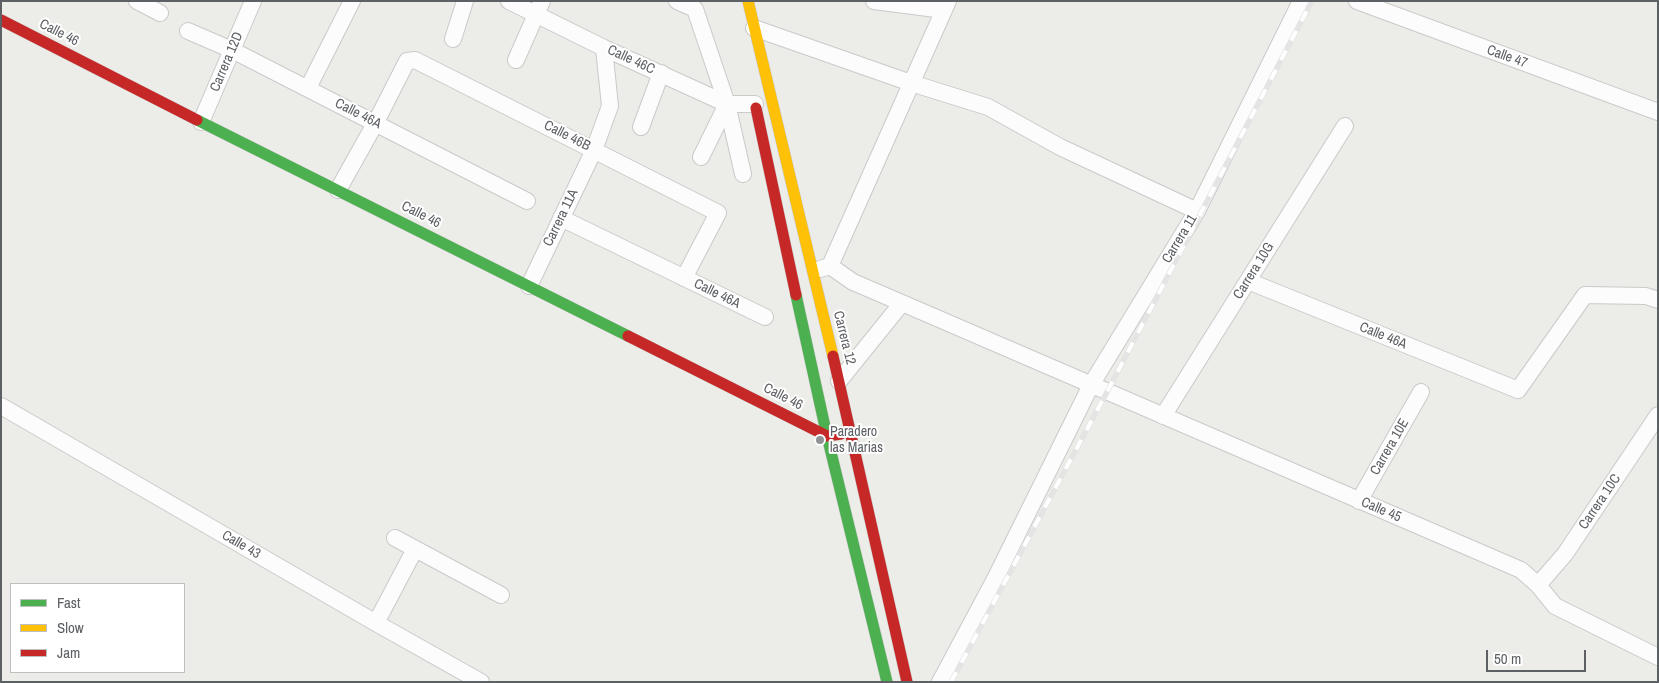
<!DOCTYPE html>
<style>
body{margin:0}
#map{position:relative;width:1659px;height:683px;overflow:hidden;background:#ecece8;font-family:"Archivo Narrow",sans-serif}
canvas{display:block}
.frame{position:absolute;inset:0;border:2px solid #5d6064;pointer-events:none}
.legend{position:absolute;left:10px;top:583px;width:175px;height:90px;box-sizing:border-box;background:#fff;border:1px solid #bebfc1;margin:0;padding:6px 9px;list-style:none;font-size:15px;color:#5d6064}
.legend li{display:flex;align-items:center;gap:10px;height:25px}
.legend b{width:25px;border:1px solid #bebfc1}
.scale{position:absolute;left:1486px;top:650px;width:100px;height:22px;box-sizing:border-box;border:2px solid #5d6064;border-top:0;padding-left:6px;font-size:15px;line-height:18px;white-space:nowrap;color:#5d6064;-webkit-text-stroke:4px #fff;paint-order:stroke}
</style>
<div id="map">
<canvas width="1659" height="683"></canvas>
<div class="frame"></div>
<ul class="legend">
<li><b style="height:6px;background:#4caf50"></b>Fast</li>
<li><b style="height:6px;background:#ffc107"></b>Slow</li>
<li><b style="height:6px;background:#c62828"></b>Jam</li>
</ul>
<div class="scale">50 m</div>
</div>
<script>
const g = document.querySelector('canvas').getContext('2d');
g.lineJoin = 'round';
function strokePath(path, color, width, dash) { g.strokeStyle = color; g.lineWidth = width; g.lineCap = dash ? 'butt' : 'round'; g.setLineDash(dash || []); g.stroke(path); }
function label(font, color, halo, rows, align = 'center') {
  g.font = font + ' "Archivo Narrow",sans-serif'; g.lineWidth = 4; g.setLineDash([]); g.textBaseline = 'middle'; g.strokeStyle = halo; g.fillStyle = color; for (const [text, x, y, turn = 0] of rows) {
    g.save(); g.translate(x, y); g.rotate((+turn || 0) * Math.PI / 180); g.textAlign = isNaN(turn) ? turn : align; if (halo) g.strokeText(text, 0, 0); g.fillText(text, 0, 0); g.restore();
  }
}
const street = new Path2D(`
 M137,1l23,12
 M509,1l95,47 123,56h28
 M677,1l18,8 32,95 16,70
 M874,1l70,9
 M1357,1l301,111
 M754,28l157,55 77,24 72,40 137,64
 M188,31l44,19 295,151
 M453,39l12,-38
 M516,60l26,-59
 M308,88l44,-87
 M201,122l52,-121
 M641,127l20,-54
 M701,157l26,-53
 M338,190l38,-68 31,-61 8,-1 303,153 -34,65
 M561,218l204,99
 M830,266l23,16 49,21 619,267 17,15 17,21 103,51
 M820,269l10,-3 118,-265
 M1248,281l270,109 67,-95 61,1 12,4
 M529,286l65,-136 16,-44 -6,-58
 M839,381l63,-78
 M1,406l375,217 105,59
 M1163,416l182,-290
 M1359,501l62,-109
 M395,538l106,57
 M1538,585l27,-31 93,-139
 M376,623l39,-74
 M940,682l55,-103 96,-194 106,-174 104,-210`);
const fast = new Path2D(`
 M197,120l431,216
 M796,295l31,141 60,246`);
const slow = new Path2D(`
 M748,1l85,355`);
const jam = new Path2D(`
 M1,20l196,100
 M756,108l40,187
 M628,336l199,100 14,-2
 M833,356l74,326`);
strokePath(street, '#c9cac9', 18);
strokePath(fast, '#c7c8c8', 12);
strokePath(slow, '#c7c8c8', 12);
strokePath(jam, '#c7c8c8', 12);
strokePath(street, '#fcfcfc', 16);
strokePath(fast, '#4caf50', 11);
strokePath(slow, '#ffc107', 11);
strokePath(jam, '#c62828', 11);
const rail = new Path2D(`
 M951,682l156,-290 205,-391`);
strokePath(rail, '#e3e4e3', 5.5);
strokePath(rail, '#fff', 4, [11]);
for (const [x, y, r, color] of [
 [820,440,5,"#8f9192"]
]) { const dot = new Path2D(); dot.arc(x, y, r, 0, 2 * Math.PI); g.fillStyle = color; g.fill(dot); strokePath(dot, '#fff', 2); }
label('14px', '#5d6064', '#fff', [
 ["Calle 46",59,33,27],
 ["Calle 47",1507,57,20],
 ["Calle 46C",631,60,25],
 ["Carrera 12D",227,62,-67],
 ["Calle 46A",358,114,27],
 ["Calle 46B",567,136,27],
 ["Calle 46",421,215,27],
 ["Carrera 11A",561,218,-64],
 ["Carrera 11",1180,239,-59],
 ["Carrera 10G",1254,271,-58],
 ["Calle 46A",717,294,26],
 ["Calle 46A",1383,336,22],
 ["Carrera 12",844,338,76],
 ["Calle 46",783,397,27],
 ["Carrera 10E",1390,447,-60],
 ["Carrera 10C",1600,502,-56],
 ["Calle 45",1381,510,23],
 ["Calle 43",241,545,30]
]);
label('14px', '#5d6064', '#fff', [
 ["Paradero",830,432],
 ["las Marias",830,448]
], 'left');
</script>
